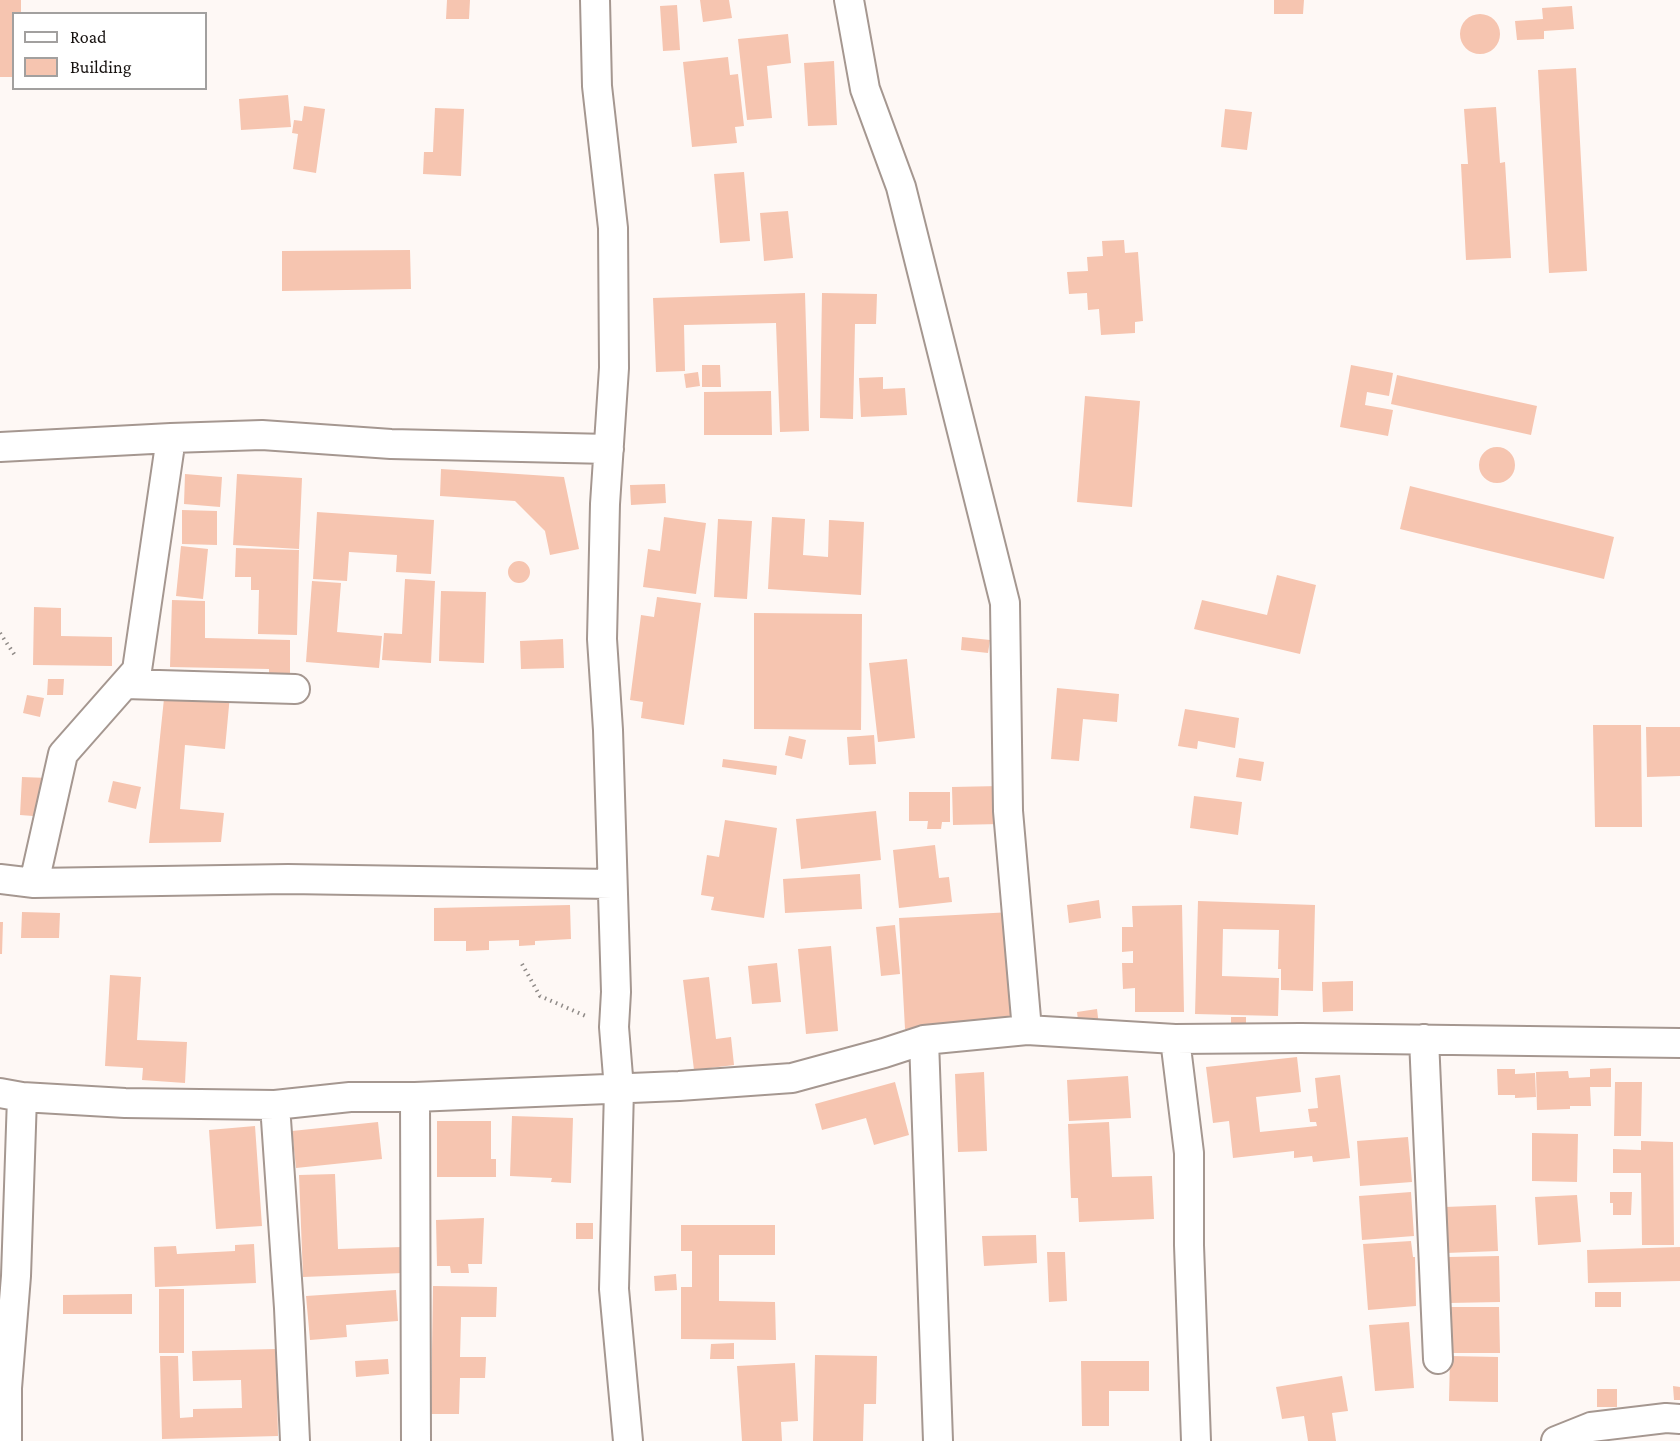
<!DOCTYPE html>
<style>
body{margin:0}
#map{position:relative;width:1680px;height:1441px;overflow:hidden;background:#fef8f5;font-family:"Crimson Pro",serif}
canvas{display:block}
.legend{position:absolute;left:12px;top:12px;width:195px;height:78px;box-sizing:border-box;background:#fff;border:2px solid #a2a09f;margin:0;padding:8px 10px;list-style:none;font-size:18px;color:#16110f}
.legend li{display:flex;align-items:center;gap:12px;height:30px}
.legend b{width:30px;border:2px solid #a2a09f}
</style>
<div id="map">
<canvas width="1680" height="1441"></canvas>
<ul class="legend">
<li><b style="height:8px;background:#fff"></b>Road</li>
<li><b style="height:16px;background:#f6c5b0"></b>Building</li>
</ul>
</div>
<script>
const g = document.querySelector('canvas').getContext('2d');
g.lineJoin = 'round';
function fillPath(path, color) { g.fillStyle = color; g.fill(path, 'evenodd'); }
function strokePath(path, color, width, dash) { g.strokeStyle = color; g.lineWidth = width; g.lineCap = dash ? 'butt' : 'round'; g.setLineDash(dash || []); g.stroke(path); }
fillPath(new Path2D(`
 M0,0h21v14h-7v63h-14z
 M447,0h23l-1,19h-23z
 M700,0h29l3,18 -29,4z
 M1274,0h30l-1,14h-29z
 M677,5l3,45 -17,1 -3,-45z
 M1572,6l2,23 -30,2v8l-27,1 -2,-19 28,-2 -1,-11z
 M1460 34a20 20 0 1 1 40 0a20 20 0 1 1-40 0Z
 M788,34l3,29 -24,3 5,52 -25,2 -9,-81z
 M728,57l2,18 8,-1 6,52 -9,1 2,16 -45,4 -9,-85z
 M834,61l3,64 -29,1 -4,-63z
 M1576,68l11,203 -38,2 -11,-203z
 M288,95l3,32 -50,3 -2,-31z
 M304,106l21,3 -9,64 -23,-4 5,-35 -6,-1 2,-13 8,1z
 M1496,107l4,56 5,-1 6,96 -45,2 -5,-96h7l-4,-55z
 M435,108l29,1 -3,67 -38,-2 1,-22h9z
 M1225,109l27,3 -5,38 -26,-3z
 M744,172l6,69 -30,2 -6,-69z
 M788,211l5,47 -29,3 -4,-48z
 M1124,240l1,13 13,-1 5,69 -8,1v11l-34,2 -2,-26 -11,1 -1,-17 -18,1 -2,-22 21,-1 -1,-14 16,-1 -1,-15z
 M410,250l1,39 -129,2v-40z
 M805,293l4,138 -29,1 -4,-109 -92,2 1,46 -29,1 -3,-74z
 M822,293l55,1 -1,30h-21l-2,95 -33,-1z
 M702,365h18l1,22h-19z
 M1351,365l42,8 -4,23 -22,-4 -2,13 28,5 -5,26 -48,-9z
 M698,372l2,14 -14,2 -2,-14z
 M1397,375l140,31 -6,29 -140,-31z
 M883,377v12l22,-1 2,27 -46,2 -2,-39z
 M771,391l1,44h-68v-43z
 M1085,396l55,5 -8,106 -55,-5z
 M1479 465a18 18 0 1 1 36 0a18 18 0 1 1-36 0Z
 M441,469l123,8 15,72 -29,6 -5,-24 -30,-30 -75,-5z
 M185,474l37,3 -2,30 -36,-3z
 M237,474l65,4 -3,71 -66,-4z
 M665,484l1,19 -35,2 -1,-20z
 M1410,486l204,51 -10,42 -204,-50z
 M182,510l35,1v34l-35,-1z
 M317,512l117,8 -3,54 -35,-2 1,-17 -48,-3 -2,29 -34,-2z
 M664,517l42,6 -10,71 -53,-7 5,-38 12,2z
 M772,517l33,2 -2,36 25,2 1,-37 35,2 -3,73 -93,-6z
 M718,519l34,2 -5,78 -33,-2z
 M181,546l27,3 -5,50 -27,-3z
 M236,548l63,2 -2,85 -39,-1 1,-44h-8v-13h-16z
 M508 572a11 11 0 1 1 22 0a11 11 0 1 1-22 0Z
 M1277,575l39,10 -16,69 -106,-25 8,-29 65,15z
 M405,579l30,2 -4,82 -49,-3 2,-27 18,1z
 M312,581l29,2 -4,49 45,4 -3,32 -73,-6z
 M441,591l45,1 -2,71 -45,-2z
 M657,597l44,6 -17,122 -43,-7 2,-16 -13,-2 11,-85 13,2z
 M172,600l33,1v37l85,2v36l-21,-1v-6l-99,-2z
 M34,607l27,1v28l51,1v29l-79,-1z
 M754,613l108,1 -1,116 -107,-1z
 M962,637l28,3 -2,13 -27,-3z
 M563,639l1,29 -43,1 -1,-28z
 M907,659l8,79 -37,4 -9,-79z
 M48,679h16l-1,16h-16z
 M1057,688l62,6 -2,28 -34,-3 -4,42 -28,-2z
 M165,689l65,6 -5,54 -40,-4 -5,64 44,4 -3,29 -72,1z
 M27,695l17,3 -4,19 -17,-4z
 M1185,709l54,9 -4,30 -37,-7 -1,8 -19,-3z
 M1593,725h48l1,102h-47z
 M1646,727h34v49l-33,1z
 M874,735l2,29 -27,1 -2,-28z
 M789,736l17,4 -4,19 -17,-4z
 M1239,758l25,4 -3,19 -25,-4z
 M723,759l54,7 -1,9 -54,-8z
 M22,777l26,1 -2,39 -26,-2z
 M113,781l28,6 -5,22 -28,-7z
 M1000,786l1,38 -48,1 -1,-38z
 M909,792h41v30h-8l-1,7h-14l1,-8h-19z
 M1194,796l48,6 -4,33 -48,-7z
 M876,811l5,49 -80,9 -5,-50z
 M725,820l52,8 -13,90 -53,-8 3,-13 -13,-2 6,-40 12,2z
 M935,845l4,33 10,-1 3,25 -53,6 -6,-58z
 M860,874l2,35 -77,4 -2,-34z
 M1099,900l2,18 -32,5 -2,-18z
 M1198,901l117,4 -2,86 -32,-1v-21h-3l1,-39 -56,-1 -1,47 57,2 -1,38 -83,-2z
 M570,905l1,34 -36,2v4l-16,1v-6l-30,1v9l-23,1v-10h-32v-33z
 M1182,905l2,107h-49v-24l-12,1 -1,-26h11v-12l-11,1v-25h11l-1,-21z
 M22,912l38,1 -1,25h-38z
 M1012,912l6,110 -113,7 -6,-111z
 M0,922h3l-1,32h-2z
 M895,925l5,49 -19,2 -5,-49z
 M831,946l7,85 -32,3 -8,-85z
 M777,963l4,39 -29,2 -4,-38z
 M110,975l31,2 -4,63 50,2 -2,41 -43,-3 1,-12 -38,-2z
 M709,977l7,62 15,-2 3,28 -40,5 -11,-90z
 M1353,981v30l-30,1 -1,-30z
 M1097,1009l2,17 -20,3 -2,-17z
 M1231,1017h15v9h-15z
 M1297,1057l4,35 -45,5 4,35 57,-6 -1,-4h-6l-2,-13 10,-1 -3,-30 25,-3 10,83 -37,4 -1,-6 -18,2v-7l-61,7 -4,-37 -16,2 -7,-56z
 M1611,1068v19h-21l1,19h-21v3l-33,1 -1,-38 32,-1 1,7 21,-1v-8z
 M1497,1069h18v5l20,-1 1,24 -21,1v-3h-17z
 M984,1072l3,79 -29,1 -3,-78z
 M1128,1076l3,42 -62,3 -2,-41z
 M895,1082l14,53 -35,10 -8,-27 -44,12 -7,-26z
 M1615,1082h27l-1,54h-27z
 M512,1116l61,2 -2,65 -20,-1 1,-4 -42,-2z
 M437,1121h54v38h5v18h-59z
 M378,1122l4,37 -86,9 -4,-37z
 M1109,1122l3,55 40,-1 2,43 -75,3 -1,-24h-7l-3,-74z
 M255,1126l7,100 -46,3 -7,-99z
 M1532,1133l46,1 -1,48 -45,-1z
 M1408,1137l4,45 -52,4 -3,-45z
 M1641,1141l32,1 1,103h-32l-1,-72h-28v-24l28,1z
 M335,1174l3,75 64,-2 1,26 -100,4 -4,-102z
 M1411,1192l3,44 -52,4 -3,-44z
 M1610,1192h22l-1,23h-18v-12h-3z
 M1577,1195l4,47 -43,3 -3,-48z
 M1496,1205l2,46 -52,2 -1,-46z
 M484,1218l-2,46h-14l1,9h-18l-1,-7h-13l-1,-46z
 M576,1223h17v16h-17z
 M681,1225h94v30h-56v46l56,1 1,38 -95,-1v-52h11v-36h-11z
 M1036,1235l1,28 -53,3 -2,-30z
 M1411,1241l2,16h2l1,49 -48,4 -5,-66z
 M254,1244l2,39 -101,4 -1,-40 22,-1 1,8 58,-3v-6z
 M1680,1247v34l-92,2 -1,-33z
 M1047,1252h18l2,49 -18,1z
 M1499,1256l1,46 -51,1 -1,-46z
 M676,1274l1,16 -22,1 -1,-15z
 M433,1286l64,1 -1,30h-35l-1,40h26l-1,21h-25l-1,36h-28z
 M159,1289h25v64h-25z
 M396,1290l2,31 -52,4 1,12 -37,3 -4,-44z
 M1595,1292h26v15h-26z
 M132,1294v20h-69v-19z
 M1451,1307h48l1,46h-49z
 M1409,1322l5,66 -39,3 -6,-66z
 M734,1343v16h-24l1,-15z
 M276,1349l2,87 -116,3 -2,-83h18l2,62 13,-1v-8l49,-1 -1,-28 -48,1 -1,-30z
 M815,1355l62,1 -1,48h-12l-1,37h-50z
 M1450,1356l48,1v45l-49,-1z
 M388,1359l1,15 -33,3 -1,-16z
 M1081,1361h68v30h-40v35h-27z
 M795,1363l3,58 -17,1 1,19h-40l-5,-75z
 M1342,1376l6,35 -16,2 4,28h-28l-4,-25 -22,3 -6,-32z
 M1673,1386l7,1v13h-6z
 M1597,1389h20v18h-20z`), '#f6c5b0');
const minor = new Path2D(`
 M595,0l2,86 16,142 1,140 -9,136 -3,135 6,91 8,262 -2,35 5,62 -5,200 14,152
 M849,0l16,89 36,98 104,416 3,208 19,219
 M0,447l171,-9 91,-3 129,9 218,5
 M125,684l170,5
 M0,879l34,4 254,-4 324,5
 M34,883l29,-129 74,-84 34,-232
 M1175,1039l126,-1 379,5
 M1424,1039l14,320
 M924,1040l14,401
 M0,1093l22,4 103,6 150,2 75,-8h65l264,-11 113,-8 92,-25 40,-13 103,-10 148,9 14,114v92l7,196
 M415,1097l1,344
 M275,1105l14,203 6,133
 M7,1441v-53l9,-112 6,-179
 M1556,1441l35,-14 75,-9 14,1`);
strokePath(minor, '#a59790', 32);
strokePath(new Path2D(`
 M0,633l16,24
 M522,964l18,32 48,21`), '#8f8a87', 4, [1.5, 4.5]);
strokePath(minor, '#fff', 28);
</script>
